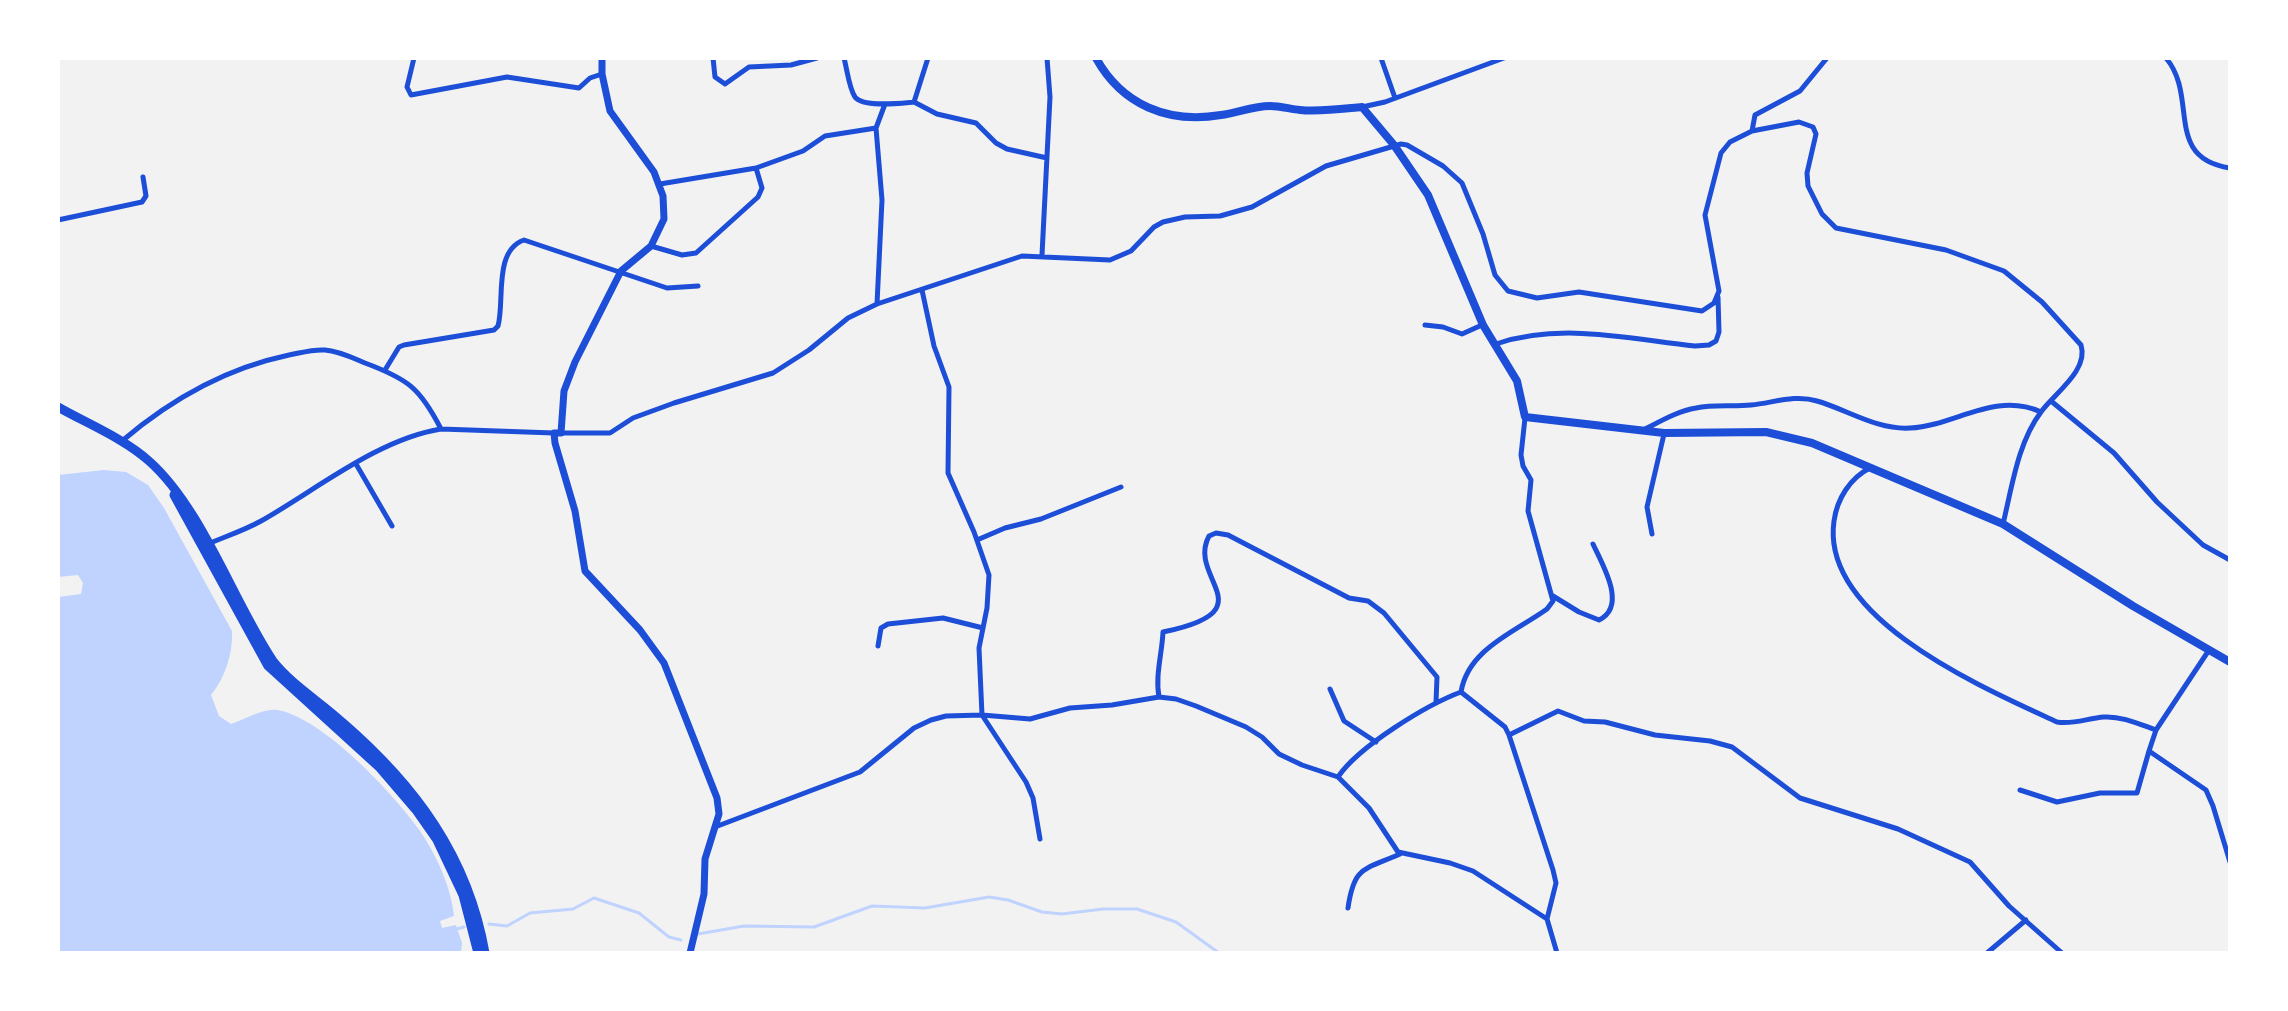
<!DOCTYPE html>
<style>
body{margin:0}
#map{position:relative;width:2288px;height:1011px;overflow:hidden;background:#f2f2f2;font-family:Inter,sans-serif}
canvas{display:block}
.frame{position:absolute;inset:0;border:60px solid #fff;pointer-events:none}
</style>
<div id="map">
<canvas width="2288" height="1011"></canvas>
<div class="frame"></div>
</div>
<script>
const g = document.querySelector('canvas').getContext('2d');
g.lineJoin = 'round';
function fillPath(path, color) { g.fillStyle = color; g.fill(path, 'evenodd'); }
function strokePath(path, color, width, dash) { g.strokeStyle = color; g.lineWidth = width; g.lineCap = dash ? 'butt' : 'round'; g.setLineDash(dash || []); g.stroke(path); }
fillPath(new Path2D(`
 M104,470l22,2 22,13 16,23 68,123c1,23 -7,47 -21,64l8,21 12,8c13,-4 32,-16 46,-14 45,7 118,85 143,121 17,25 31,56 34,85l-14,5 2,7 14,-3 6,18 -1,10h-403v-356l23,-3 2,-11 -5,-8 -20,2v-102z`), '#bfd3fe');
strokePath(new Path2D(`
 M489,924l18,2 23,-13 43,-4 21,-11 45,15 30,24 12,3
 M457,929l7,-2
 M698,934l46,-8 70,1 58,-21 53,2 64,-11 19,3 34,12 20,2 41,-5h34l39,13 43,31`), '#bfd3fe', 3);
strokePath(new Path2D(`
 M414,58l-7,29 4,8 96,-18 72,11 11,-10 12,-4
 M713,58l2,19 10,7 24,-17 42,-2 26,-7
 M844,58c3,11 5,30 11,39 8,11 47,6 59,5l14,-44
 M1381,58l14,40
 M2166,58c33,39 -3,100 64,110
 M914,102l23,12 39,9 20,20 11,6 40,9
 M1362,107l23,-5 119,-44
 M1752,131l3,-16 45,-24 27,-33
 M660,184l96,-16 47,-17 22,-15 51,-8
 M58,220l84,-18 4,-6 -3,-19
 M651,246l31,9 14,-2 62,-56 4,-9 -6,-20
 M1042,255l8,-158 -3,-39
 M922,290l12,56 15,41 -1,86 26,59 15,43 -2,33 -8,40 3,67 44,67 7,16 7,41
 M877,304l5,-104 -6,-72 9,-24
 M1425,325l18,2 19,7 20,-9
 M1496,344c65,-22 133,-5 199,2l14,-1 7,-4 3,-9 -1,-35
 M385,370l14,-23 5,-2 90,-15 4,-4c7,-25 -5,-75 26,-86l143,48 31,-2
 M2051,401l63,52 43,49 46,43 27,15
 M1645,429c16,-8 33,-18 51,-21 18,-4 37,-1 55,-3 22,-2 44,-11 66,-4 31,9 60,29 93,27 45,-2 84,-37 131,-16
 M561,433h49l23,-15 41,-15 99,-30 36,-23 39,-32 29,-14 145,-48 88,4 21,-9 23,-24 9,-5 22,-5 35,-1 32,-9 74,-41 75,-22 6,1 36,21 19,17 21,51 12,41 13,16 29,7 42,-6 123,19 12,-8 5,-12 -14,-76 16,-62 9,-11 22,-11 47,-9 14,5 3,7 -9,39 1,13 14,28 14,14 110,22 58,21 38,31 39,43c8,25 -26,48 -40,67 -23,30 -29,75 -38,112
 M122,441c48,-41 105,-73 167,-86 11,-2 24,-6 36,-5 14,1 28,8 40,13 43,16 55,25 76,66l113,4
 M356,464l36,62
 M1870,468c-20,10 -33,31 -36,53 -14,98 152,168 223,201 16,3 31,-4 47,-5 18,-1 35,7 52,13
 M1652,534l-5,-27 17,-73
 M977,540l28,-12 36,-9 80,-32
 M210,543c17,-7 35,-13 51,-22 55,-31 117,-82 180,-92
 M1553,596l26,16 20,8c29,-14 3,-56 -6,-76
 M878,646l3,-18 7,-4 55,-6 40,10
 M2209,650l-53,80 -7,21 57,39 7,16 17,56
 M1330,689l14,32 32,21
 M1461,692c7,-43 54,-60 86,-83l6,-8 -25,-90 3,-31 -8,-14 -2,-11 4,-37
 M1461,692l44,35 4,8 44,135 3,13 -9,36 10,34
 M1159,697c-4,-21 3,-43 4,-65 106,-22 23,-53 46,-96l7,-3 12,2 121,63 19,3 16,12 53,64 -1,25
 M1509,735l49,-24 26,10 21,1 50,13 55,6 22,6 68,51 98,31 72,33 39,44 53,47
 M1338,777l31,31 29,44 52,11 23,8 74,48
 M2020,790l37,12 43,-9h37l12,-42
 M715,827l145,-55 54,-44 17,-8 15,-4 36,-1 48,4 40,-11 42,-3 47,-8 17,2 20,7 50,21 16,10 17,17 23,11 36,12c20,-30 88,-72 123,-85
 M1348,908c6,-42 16,-38 52,-54
 M1987,953l39,-33`), '#1d4ed8', 5);
strokePath(new Path2D(`
 M602,58v16l8,37 44,61 9,24 1,23 -13,27 -30,25 -46,91 -11,29 -3,42h-7l1,10 20,68 10,60 55,59 24,33 53,135 2,16 -14,45 -1,35 -14,59`), '#1d4ed8', 7);
strokePath(new Path2D(`
 M1096,58c26,47 72,66 125,57 16,-2 32,-9 49,-9 10,0 20,3 30,4 20,2 41,-1 62,-3l32,38 34,50 55,130 34,56 8,36 139,16 102,-1 46,11 191,81 130,82 97,56`), '#1d4ed8', 8);
strokePath(new Path2D(`
 M58,407c30,17 65,31 91,54 53,47 84,140 124,200 19,24 46,40 69,61 73,63 126,134 143,231
 M174,495l94,171 112,102 36,42 21,30 26,55 15,58`), '#1d4ed8', 9);
</script>
